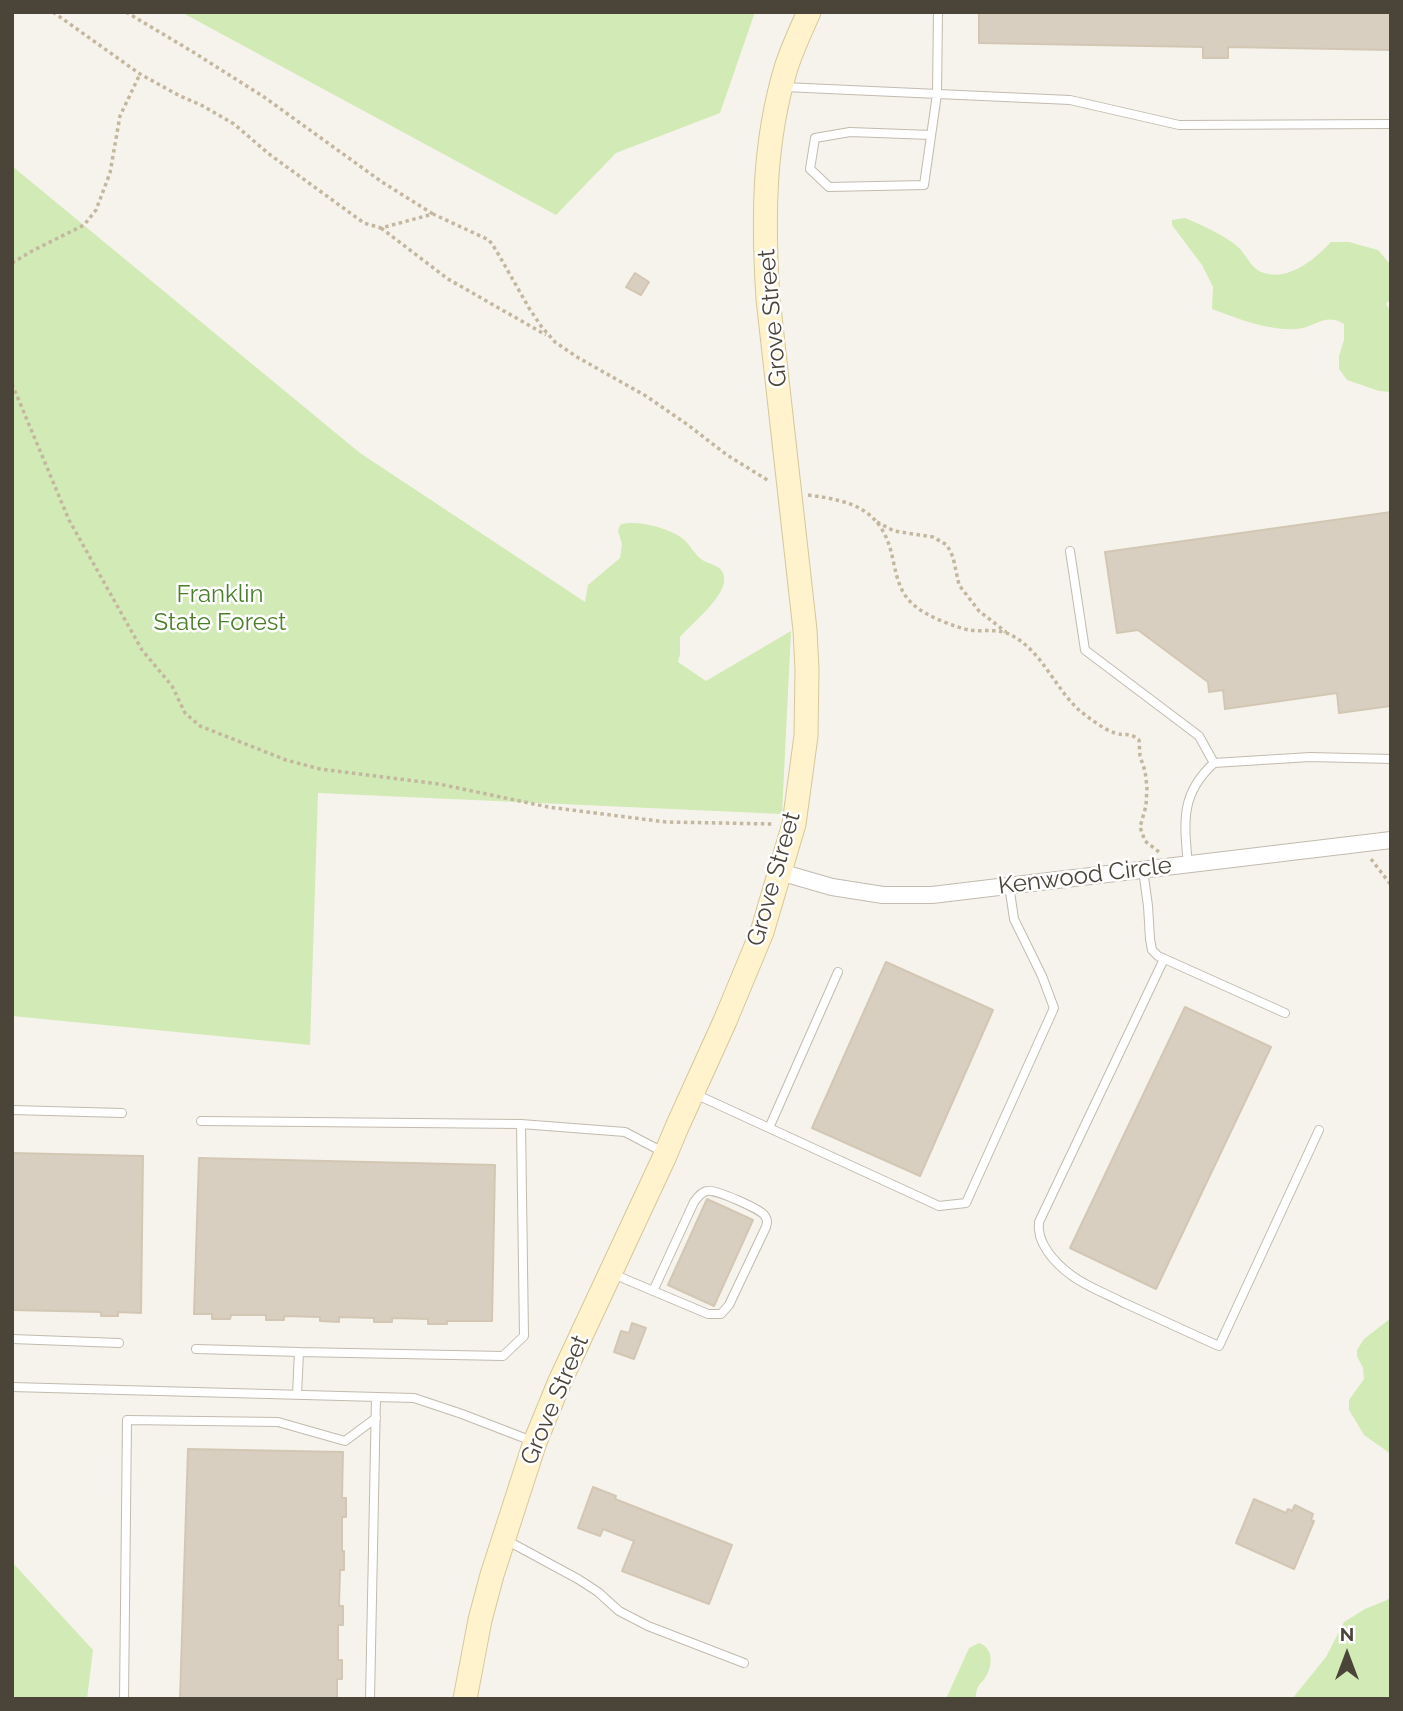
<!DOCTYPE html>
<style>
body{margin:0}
#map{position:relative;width:1403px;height:1711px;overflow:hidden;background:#f6f3ec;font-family:Raleway,sans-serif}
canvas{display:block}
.frame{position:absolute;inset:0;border:14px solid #4b4439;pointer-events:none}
.north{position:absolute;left:1312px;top:1620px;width:70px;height:70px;-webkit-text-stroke:5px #fff;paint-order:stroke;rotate:0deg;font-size:19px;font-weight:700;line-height:28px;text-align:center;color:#4b4439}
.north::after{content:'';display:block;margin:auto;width:24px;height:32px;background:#4b4439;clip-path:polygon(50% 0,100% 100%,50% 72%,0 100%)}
</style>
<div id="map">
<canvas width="1403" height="1711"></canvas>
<div class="frame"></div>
<div class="north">N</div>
</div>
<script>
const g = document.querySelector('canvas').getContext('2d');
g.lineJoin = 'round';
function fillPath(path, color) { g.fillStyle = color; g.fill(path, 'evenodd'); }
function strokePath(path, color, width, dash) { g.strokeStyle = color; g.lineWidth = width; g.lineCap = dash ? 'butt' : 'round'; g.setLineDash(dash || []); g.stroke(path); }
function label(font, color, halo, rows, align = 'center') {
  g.font = font + ' Raleway,sans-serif'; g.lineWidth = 5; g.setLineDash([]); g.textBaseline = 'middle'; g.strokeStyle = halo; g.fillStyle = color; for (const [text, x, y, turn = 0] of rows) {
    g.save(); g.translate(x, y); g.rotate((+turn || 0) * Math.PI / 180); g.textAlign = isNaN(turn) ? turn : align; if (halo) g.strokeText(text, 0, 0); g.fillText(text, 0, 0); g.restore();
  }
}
fillPath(new Path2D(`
 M181,12h574l-35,101 -104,40 -60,62z
 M12,166l348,287 225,149 3,-17 32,-27 2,-14 -4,-13 2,-6c15,-6 48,3 62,13 8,6 13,18 22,23 8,4 19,5 20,16 3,19 -32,46 -44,60v17l-2,8 28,19 85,-50 -9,183 -464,-21 -8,252 -298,-29z
 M1185,218c16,7 40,17 53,29 7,6 13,20 21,24 27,13 55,-11 72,-29h18l29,8 13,15v33l-5,6 5,9v79l-12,-1 -32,-11 -8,-11v-13l5,-16v-16c-18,-12 -29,3 -47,5 -29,2 -58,-10 -85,-20l1,-22 -11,-22 -30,-40v-5z
 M1391,1318v136l-27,-19 -15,-25v-10l15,-21 -1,-11 -6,-12v-6l7,-11z
 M12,1562l81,88 -6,49h-75z
 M1391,1597v102h-99l34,-42 18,-35 21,-13 22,-9z
 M979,1643c15,5 14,23 6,35 -4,6 -3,2 -7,9 -2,4 -2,8 -3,12h-29l23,-51z`), '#d2eab5');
const building = new Path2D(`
 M979,12h412v38l-163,-3v11h-25v-11l-224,-4z
 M635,273l14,9 -8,13 -15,-8z
 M1391,512v194l-52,7 -2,-20 -112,16 -2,-19 -14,2 -1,-10 -70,-52 -21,3 -12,-81z
 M886,962l107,48 -73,166 -108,-48z
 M1185,1007l86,40 -115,242 -86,-41z
 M12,1153l131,3 -2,157 -23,-1v4h-17v-4l-89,-2z
 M199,1158l296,7 -3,156h-45v3h-19v-5l-36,-1v4h-18v-4l-35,-1v5l-19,-1v-4l-36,-1v4h-18v-5h-35l-1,4h-18v-5h-18z
 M707,1199l46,21 -39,86 -46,-21z
 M632,1323l14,5 -12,31 -20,-7 7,-21 8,2z
 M188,1449l155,3 -1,46h4v19h-4v34h2v19h-4l-1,36h4v19h-5v35h4v19h-5v20h-157z
 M593,1487l23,9 -1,3 117,46 -23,59 -87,-33 12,-30 -31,-12 -3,7 -22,-8z
 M1254,1499l32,14 2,-4 4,2 3,-6 18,9 -2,6 3,1 -20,48 -58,-26z`);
fillPath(building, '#d8cfc1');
strokePath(building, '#d3c7b4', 2);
const service = new Path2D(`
 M784,87l286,13 109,25 212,-1
 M931,135l-81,-3 -35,6 -5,31 19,18 95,-2 13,-91 1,-82
 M1070,551l15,99 114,86 15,27
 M1188,865c-4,-43 -8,-71 26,-102l96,-6 81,2
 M1143,870l5,36 2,33 2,11 6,6 127,57
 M1164,959l-125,263c-3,21 16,41 32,53 16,12 36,19 53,28 32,14 63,29 95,43l100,-216
 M695,1094l244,112 27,-3 88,-195 -12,-32 -28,-57 -5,-34
 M12,1110l110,3
 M201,1121l320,3 3,212 -21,20 -204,-4 -2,43
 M521,1124l104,8 38,20
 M769,1128l69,-156
 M613,1274l95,40h13l8,-9 37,-78c1,-5 2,-6 -1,-11 -4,-7 -50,-27 -58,-25 -6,1 -10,7 -13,11l-41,89
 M12,1339l107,4
 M196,1349l103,3
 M12,1387l402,11 48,16 70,27
 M506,1540l72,39 20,13 21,19 29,15 96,37
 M124,1699l3,-279 151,2 67,19 31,-23
 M370,1699l6,-302`);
const minor = new Path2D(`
 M780,872l52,15 51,8h49l459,-55`);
const secondary = new Path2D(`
 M465,1699l15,-79 12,-45 43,-133 25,-61 104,-223 13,-31 48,-106 37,-89 32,-108 12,-88 1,-66 -2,-40 -37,-331c-5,-78 -5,-155 18,-231 6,-19 15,-38 23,-56`);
strokePath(service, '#c2bbae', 10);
strokePath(minor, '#c2bbae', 18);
strokePath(secondary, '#d6c79b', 25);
strokePath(new Path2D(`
 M53,12l87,62 40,22 21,9 33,19 35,30 95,69 17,5 52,-14 56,26 7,10 33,58 12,18 14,16 22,15 69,39 42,29 39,30 42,26
 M126,12l67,40 71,45 118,85 51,32
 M381,228l67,51 98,56
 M12,263l20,-12 52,-26 12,-15 14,-37 10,-57 20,-42
 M12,384l57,136 73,130 30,36 13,27 15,13 86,34 34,9 119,15 109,23 118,15 107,2
 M808,495c45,6 75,14 85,65 4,18 7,34 22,46 11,10 40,21 54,24 14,2 29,-2 42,5 31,16 43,52 68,75 10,8 24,19 36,23 11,4 13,-2 24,7l1,16 5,15 2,16 -1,19 -6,21 5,14 14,11
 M877,522l17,9 39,6 14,8 6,12 6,28 20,26 27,21
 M1371,859l20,26`), '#c4b79f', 3.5, [3.5, 3.5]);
strokePath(service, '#fff', 8);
strokePath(minor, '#fff', 16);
strokePath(secondary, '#fff3cd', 23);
label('24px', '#4b4439', '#fff', [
 ["Grove Street",773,318,-95],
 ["Kenwood Circle",1085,876,-7],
 ["Grove Street",774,879,-74],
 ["Grove Street",555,1400,-67]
]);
label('24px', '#4a7f2a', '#fff', [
 ["Franklin",220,595],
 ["State Forest",220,623]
]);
</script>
